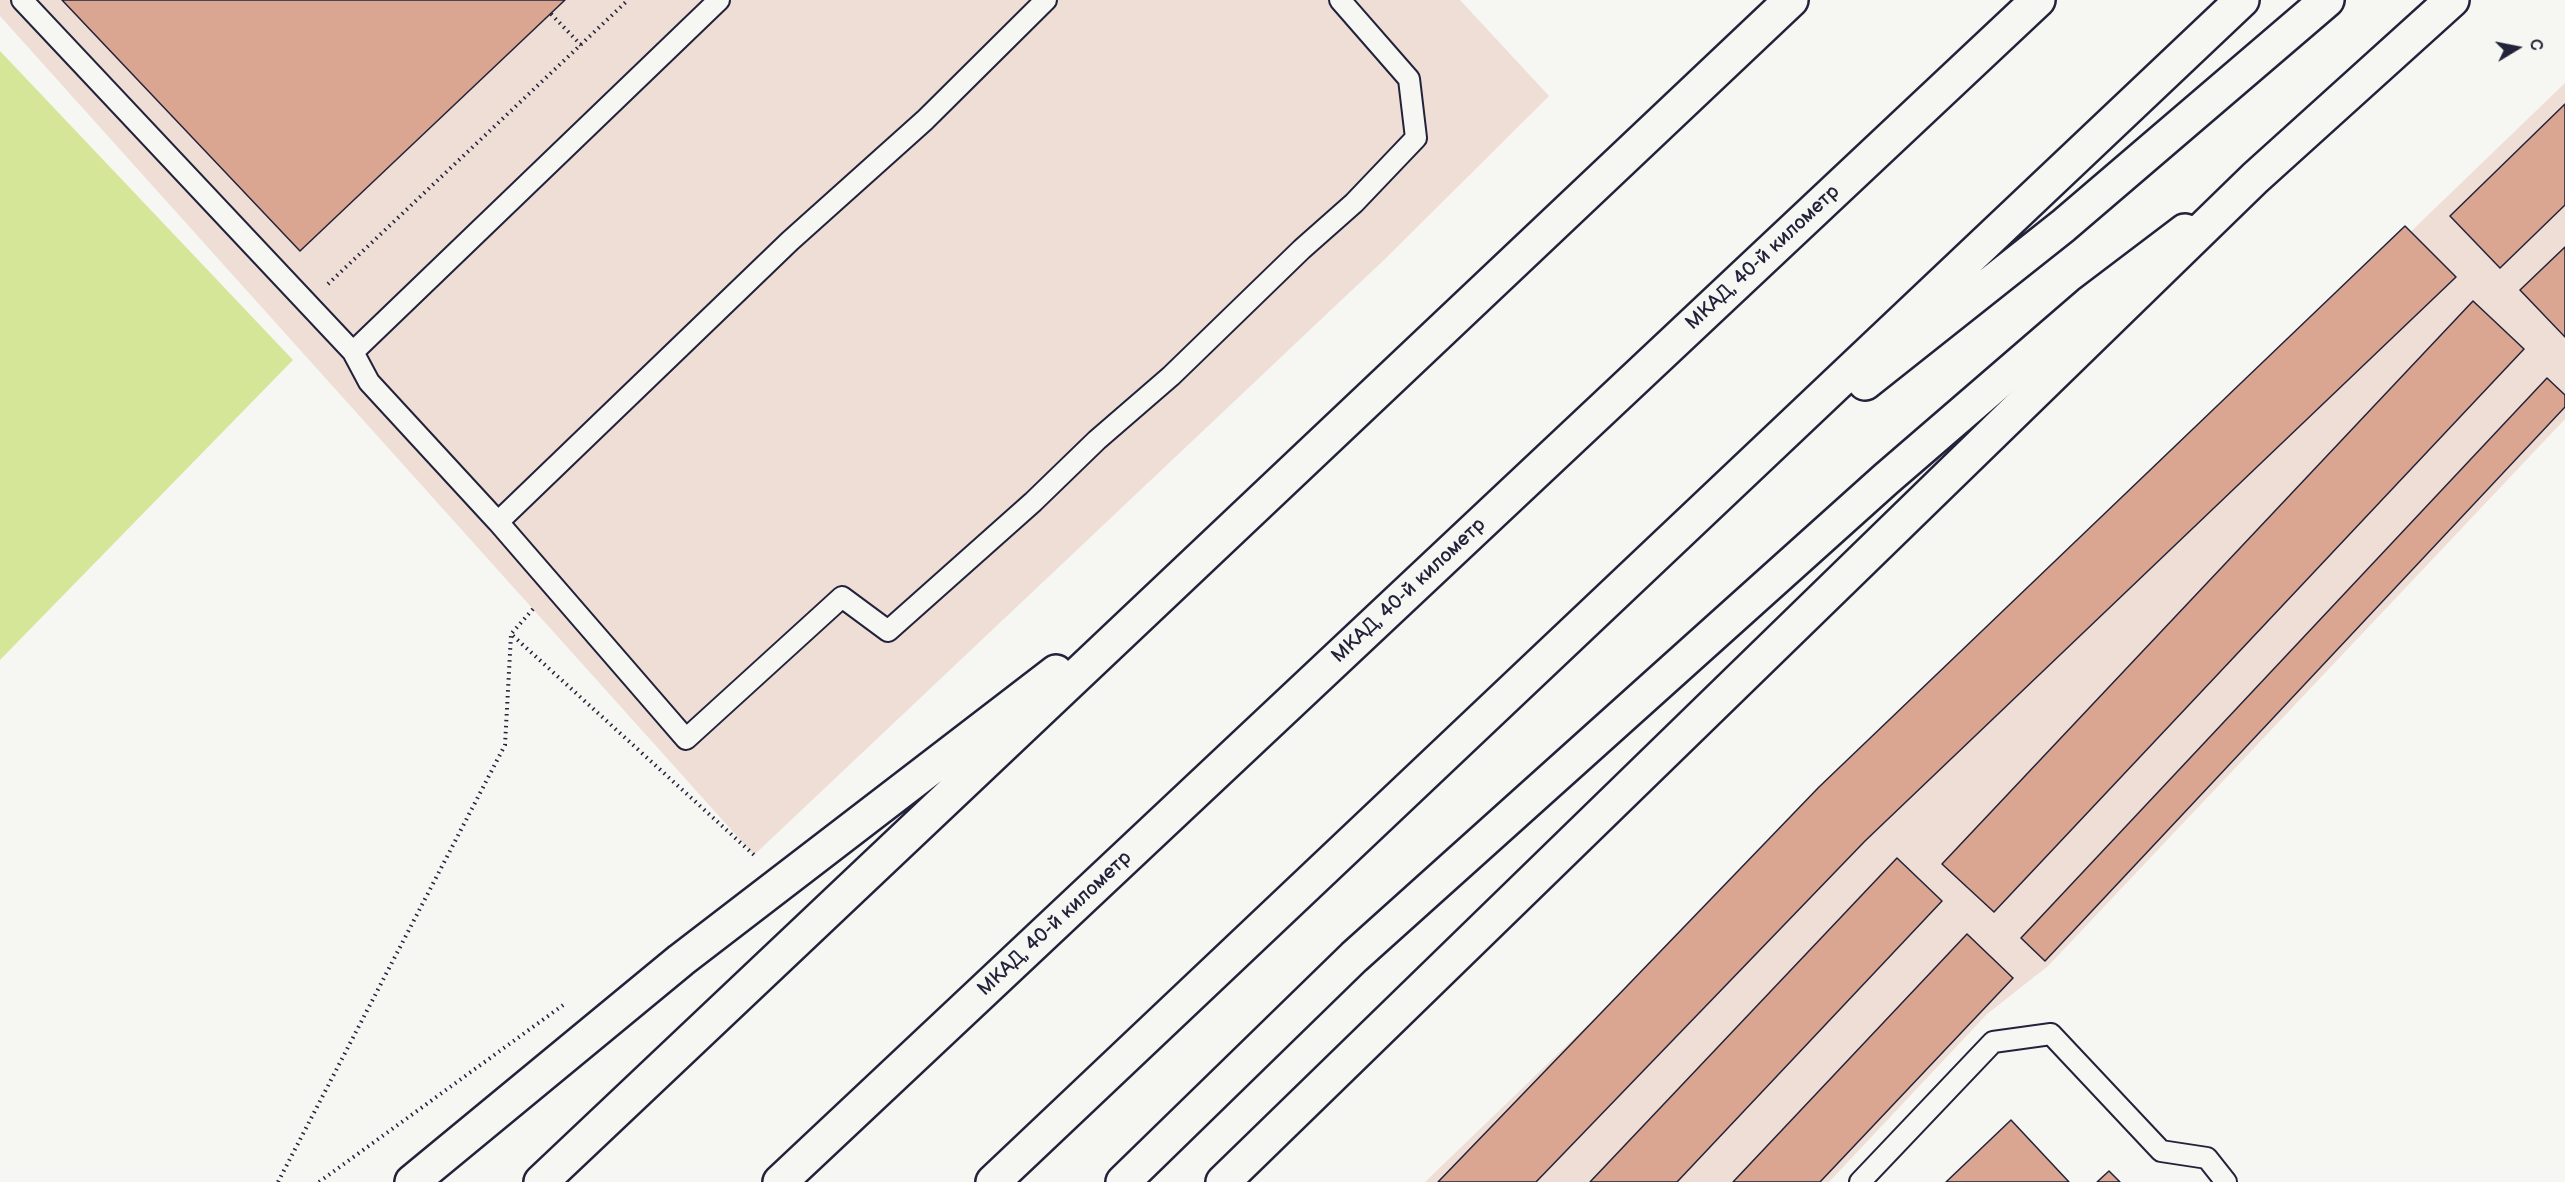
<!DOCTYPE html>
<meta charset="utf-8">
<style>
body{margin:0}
#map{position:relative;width:2565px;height:1182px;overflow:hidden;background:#f6f6f2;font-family:"Balsamiq Sans",sans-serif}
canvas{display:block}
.north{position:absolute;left:2487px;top:18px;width:60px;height:60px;-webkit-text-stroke:4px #f6f6f2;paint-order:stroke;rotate:80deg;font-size:16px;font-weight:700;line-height:24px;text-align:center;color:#22223b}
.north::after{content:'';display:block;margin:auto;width:21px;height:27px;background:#22223b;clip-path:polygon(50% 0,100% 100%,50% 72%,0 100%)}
</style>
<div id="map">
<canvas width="2565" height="1182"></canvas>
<div class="north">С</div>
</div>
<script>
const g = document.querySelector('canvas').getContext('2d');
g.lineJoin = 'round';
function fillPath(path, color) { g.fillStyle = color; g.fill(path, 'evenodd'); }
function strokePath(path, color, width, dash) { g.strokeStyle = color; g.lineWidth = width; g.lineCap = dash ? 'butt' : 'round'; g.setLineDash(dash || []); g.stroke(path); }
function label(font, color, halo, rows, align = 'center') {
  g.font = font + ' "Balsamiq Sans",sans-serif'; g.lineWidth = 4.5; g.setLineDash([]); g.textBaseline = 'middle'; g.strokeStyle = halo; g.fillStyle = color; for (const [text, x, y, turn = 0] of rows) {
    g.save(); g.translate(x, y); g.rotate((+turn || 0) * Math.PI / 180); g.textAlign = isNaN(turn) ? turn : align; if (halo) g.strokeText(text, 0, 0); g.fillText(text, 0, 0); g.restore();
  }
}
fillPath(new Path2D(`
 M0,0h1460l89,96 -162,161 -633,598 -754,-839z
 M2565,83v336l-517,547 -61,48 -158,168h-404z`), '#eeded5');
fillPath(new Path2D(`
 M0,51l293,309 -293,300z`), '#d6e699');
const building = new Path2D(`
 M62,0h503l-265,251z
 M2565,104v101l-65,63 -50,-52z
 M2405,226l51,51 -591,564 -329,341h-98l381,-395z
 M2565,247v90l-45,-47z
 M2473,301l51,48 -530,563 -52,-48z
 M2547,378l18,17v12l-520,554 -24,-23z
 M1897,858l45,43 -265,281h-87z
 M1967,934l46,44 -193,204h-87z
 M2011,1120l58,62h-123z
 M2109,1171l11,11h-23z`);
fillPath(building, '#dba691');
strokePath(building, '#22223b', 1.5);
const lane = new Path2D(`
 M22,0l331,352
 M719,0l-366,352 16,30 129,140 188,217 156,-142 46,34 145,-129 64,-62 74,-64 131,-127 52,-46 62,-65 -7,-59 -69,-79
 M498,522l292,-281 135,-121 121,-120
 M1860,1182l133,-140 58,-8 110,117 46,7 19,24`);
const street = new Path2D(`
 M412,1182l269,-222 375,-288
 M541,1182l1250,-1182
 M1123,1182l231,-225 532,-478 204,-176 95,-72`);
const primary = new Path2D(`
 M1223,1182l1032,-1004 197,-178`);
const highway = new Path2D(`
 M1865,383l198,-157 264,-226
 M780,1182l1258,-1182
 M993,1182l1249,-1182`);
strokePath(lane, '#22223b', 24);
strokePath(street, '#22223b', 38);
strokePath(primary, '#22223b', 38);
strokePath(highway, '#22223b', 38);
strokePath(new Path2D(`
 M551,14l30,31
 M328,284l300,-284
 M533,609l-22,25 243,221 -3,2
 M278,1182l227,-437 6,-110
 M319,1182l247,-179`), '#22223b', 4, [1.5, 4.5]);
strokePath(lane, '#f6f6f2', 20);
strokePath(street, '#f6f6f2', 33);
strokePath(primary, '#f6f6f2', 33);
strokePath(highway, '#f6f6f2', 33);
label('20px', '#22223b', '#f6f6f2', [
 ["МКАД, 40-й километр",1763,258,-43],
 ["МКАД, 40-й километр",1409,591,-43],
 ["МКАД, 40-й километр",1055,924,-43]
]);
</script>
